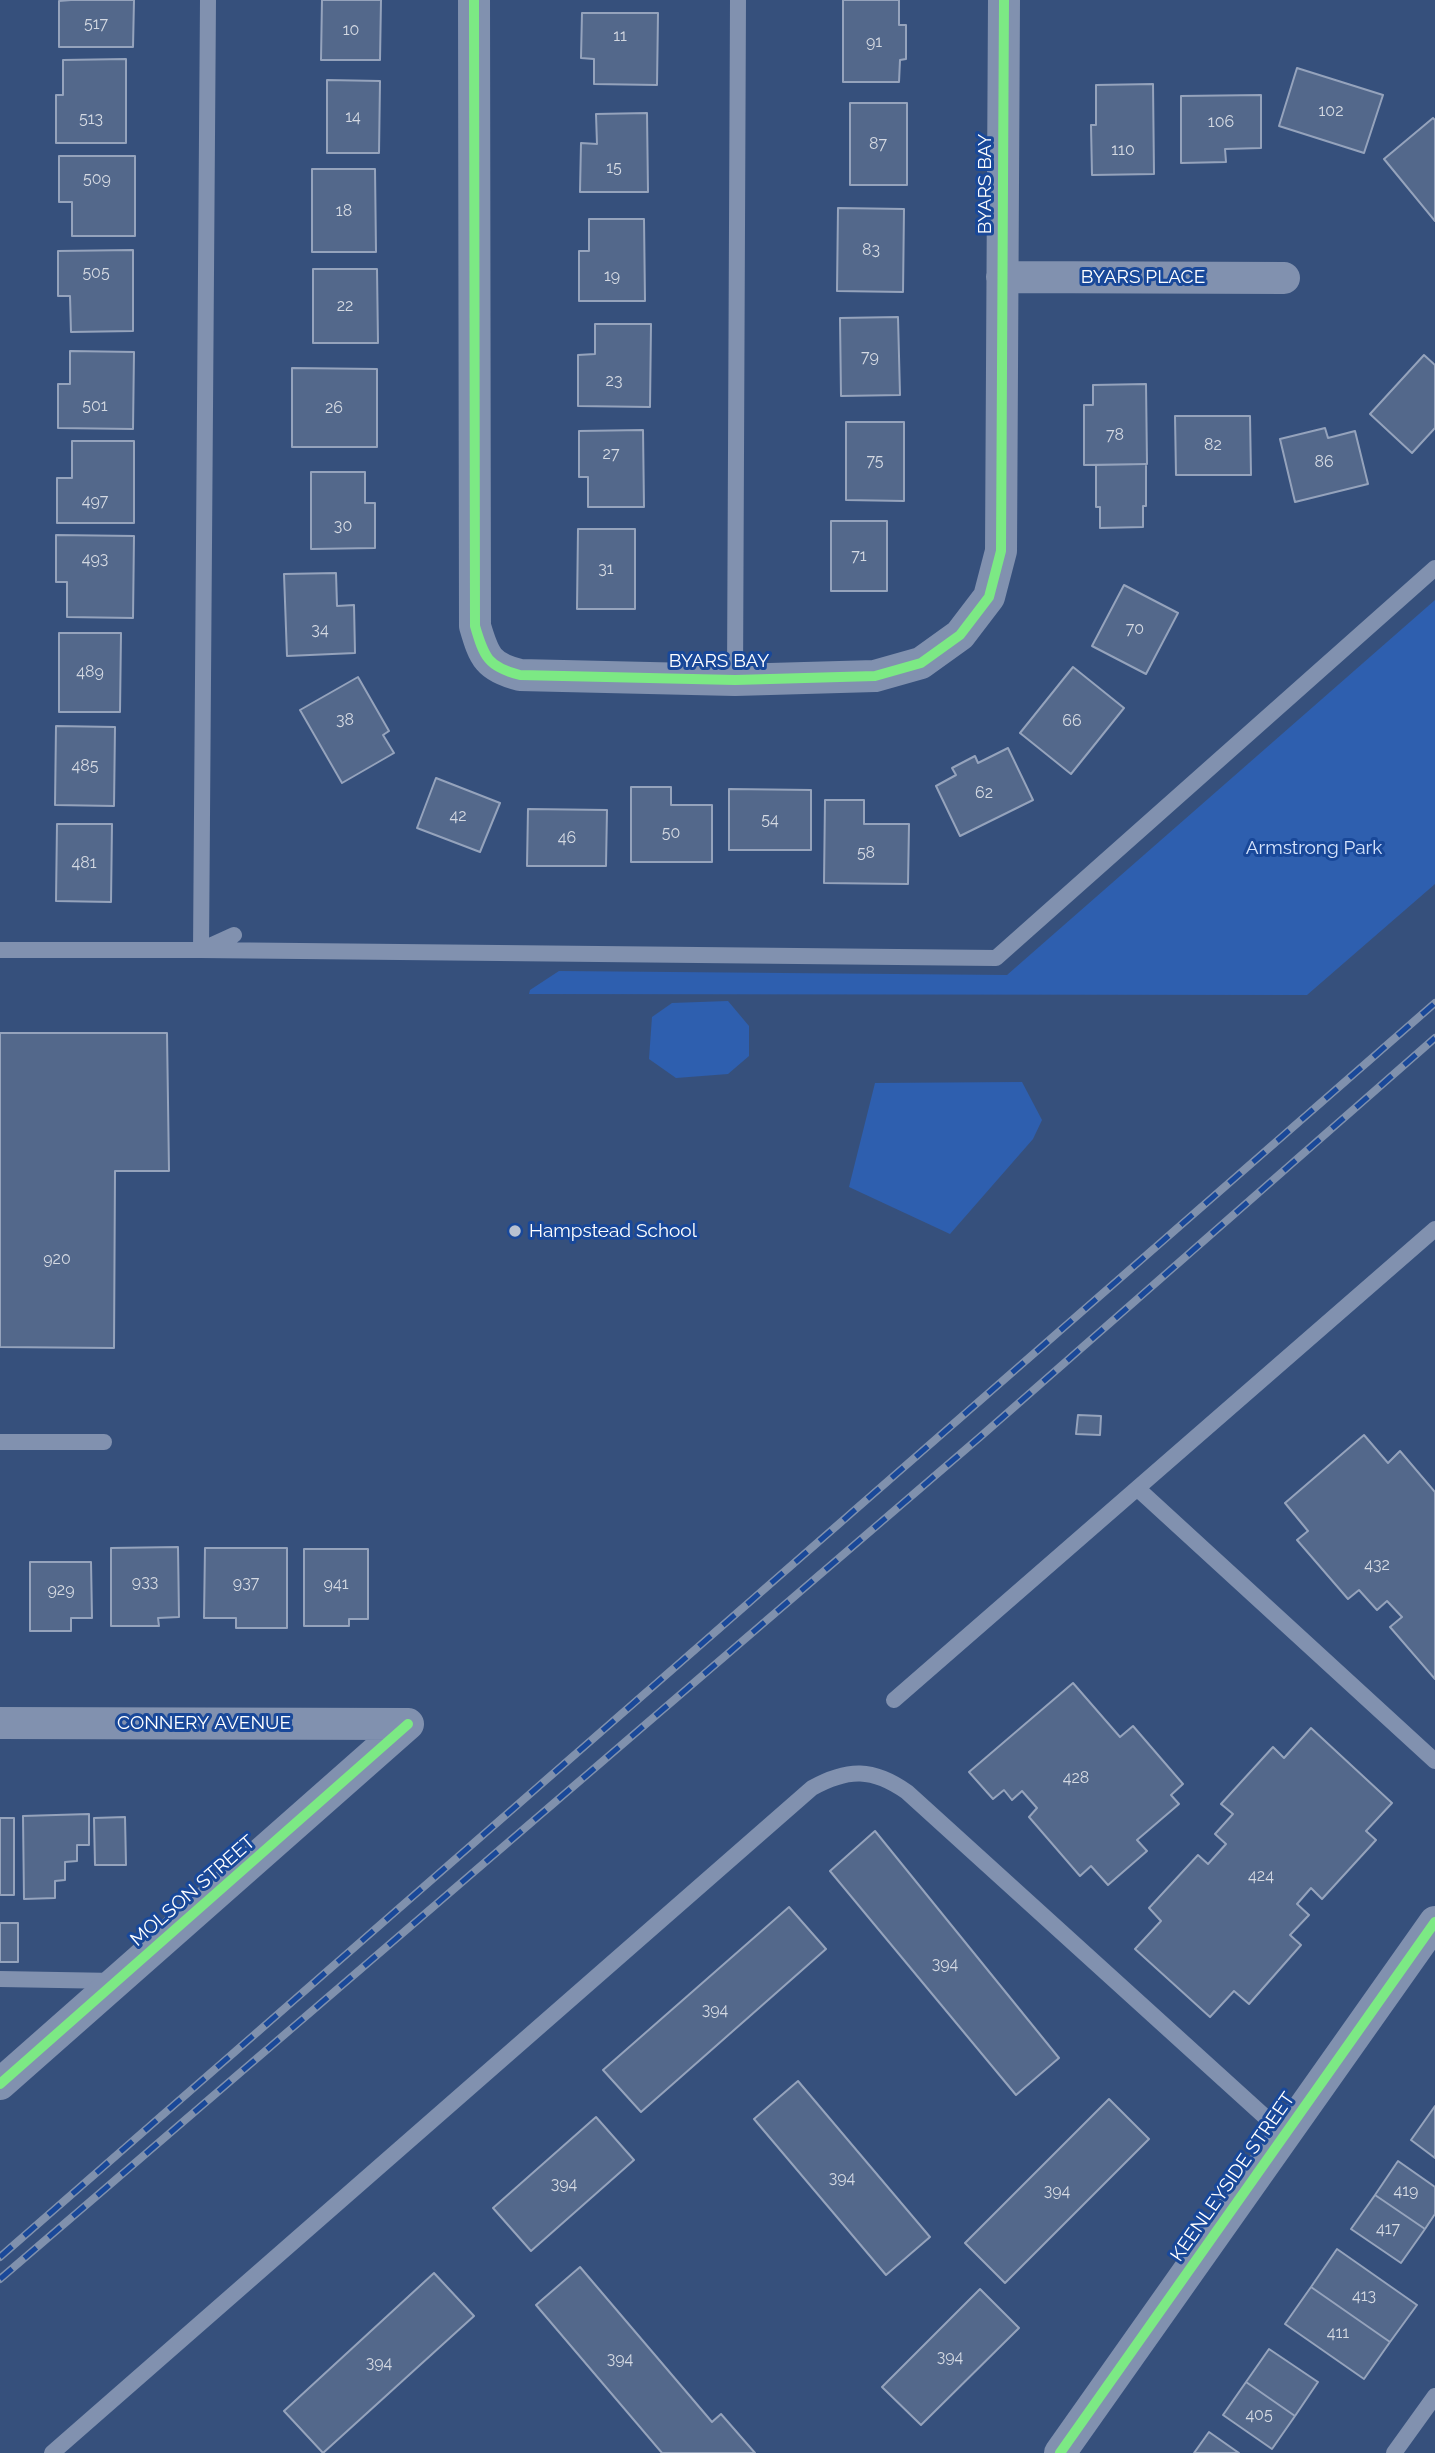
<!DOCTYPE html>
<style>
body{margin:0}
canvas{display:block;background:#36507c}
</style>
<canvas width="1435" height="2453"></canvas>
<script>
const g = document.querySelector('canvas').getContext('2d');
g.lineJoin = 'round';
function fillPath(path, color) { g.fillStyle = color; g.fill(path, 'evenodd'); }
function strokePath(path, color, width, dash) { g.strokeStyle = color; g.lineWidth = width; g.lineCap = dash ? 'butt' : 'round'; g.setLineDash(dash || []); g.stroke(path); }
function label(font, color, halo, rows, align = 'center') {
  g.font = font + ' Raleway,sans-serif'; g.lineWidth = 6; g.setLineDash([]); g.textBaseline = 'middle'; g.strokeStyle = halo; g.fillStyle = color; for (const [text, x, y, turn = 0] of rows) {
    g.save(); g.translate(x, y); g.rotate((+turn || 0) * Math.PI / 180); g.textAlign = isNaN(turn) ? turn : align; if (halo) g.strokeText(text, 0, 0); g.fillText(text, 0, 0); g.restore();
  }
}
fillPath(new Path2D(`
 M1435,600v284l-128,111 -778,-1 1,-4 29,-19 448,4z
 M728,1001l21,25v30l-21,18 -52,4 -27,-19 3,-42 20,-14z
 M1022,1082l20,38 -9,19 -83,95 -101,-47 26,-104z`), '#2e5faf');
const building = new Path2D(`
 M71,0h63l-1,47h-74v-46z
 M322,0h59l-1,60h-59z
 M843,0h56v25h7v34l-6,1 -1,22h-56z
 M582,13h76l-1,72 -63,-1v-25l-13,-1z
 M126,59v84h-70v-48h7v-35z
 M1297,68l86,27 -19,58 -85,-27z
 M327,80l53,1 -1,72h-52z
 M1153,84l1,90 -62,1 -1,-50h5v-40z
 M1261,95v53l-36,1 1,13 -45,1v-67z
 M850,103h57v82h-57z
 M647,113l1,79h-68l1,-49 16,1 -1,-30z
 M1433,118l2,2v101l-51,-62z
 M59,156h76v80h-63v-34h-13z
 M312,169h63l1,83h-64z
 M838,208l66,1 -1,83 -66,-1z
 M589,219h55l1,82h-66v-50h10z
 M133,250v81l-62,1 -1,-36h-12v-45z
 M313,269h64l1,74h-65z
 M898,317l2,78 -59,1 -1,-78z
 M595,324h56l-1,83 -72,-1v-51l17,-1z
 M70,351l64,1 -1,77 -75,-1v-44h12z
 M1424,355l11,10v63l-23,25 -42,-39z
 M292,368l85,1v78h-85z
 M1146,384l1,80 -63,1v-60h9v-20z
 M1175,416h75l1,59h-75z
 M846,422h58v79l-58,-1z
 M1325,428l3,10 27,-7 13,53 -73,18 -15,-63z
 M643,430l1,77h-56v-30h-9v-46z
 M72,441h62v82h-77v-45h15z
 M1146,464v42h-3v21l-43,1v-21h-4v-42z
 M311,472h54v31h10v45l-64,1z
 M831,521h56v70h-56z
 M578,529h57v80h-58z
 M56,535l78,1 -1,82 -66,-1v-35h-11z
 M336,573l1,33 17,-1 1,48 -68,3 -3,-82z
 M1124,585l54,28 -32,61 -54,-28z
 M59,633h62l-1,79h-61z
 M1073,667l51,41 -53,66 -51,-41z
 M358,677l31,54 -6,4 11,18 -52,30 -42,-73z
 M56,726l59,1 -1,79 -59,-1z
 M1008,748l25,52 -73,36 -24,-50 20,-11 -4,-7 23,-12 3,7z
 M436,778l64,25 -20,49 -63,-24z
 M631,787h40v18h41v57h-81z
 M729,789l82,1v60h-82z
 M825,800h39v24h45l-1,60 -84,-1z
 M528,809l79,1 -1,56h-79z
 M57,824h55l-1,78 -55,-1z
 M0,1033h167l2,138h-54l-1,177 -114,-1z
 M1078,1415l23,1 -1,19 -24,-1z
 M1364,1435l24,28 12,-12 35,41v187l-45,-52 12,-10 -15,-16 -10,9 -18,-20 -11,9 -51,-59 11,-9 -23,-28z
 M178,1547l1,70 -21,1 1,8h-48v-78z
 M205,1548h82v80h-51v-10h-32z
 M304,1549h64v70h-19v7h-45z
 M30,1562h61l1,56h-21v13h-41z
 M1073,1683l47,54 13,-11 50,58 -12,11 8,9 -42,36 10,11 -39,34 -17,-19 -11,10 -51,-59 8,-9 -15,-17 -10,9 -8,-10 -11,9 -24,-27z
 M1311,1728l81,75 -26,28 10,9 -54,59 -11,-11 -14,16 12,11 -19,20 11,10 -52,59 -15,-13 -24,26 -75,-68 26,-28 -12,-13 49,-53 10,9 18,-20 -11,-10 18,-20 -12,-10 52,-57 11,11z
 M89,1814v31h-12v16l-12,1v18l-10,1v17l-31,1 -1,-83z
 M125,1817l1,48h-31l-1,-47z
 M0,1818h14v77h-14z
 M875,1831l184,227 -43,37 -186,-224z
 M789,1907l37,42 -185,163 -38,-42z
 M0,1923h18v39h-18z
 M798,2081l132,156 -44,38 -132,-156z
 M1109,2099l40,40 -144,144 -40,-40z
 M1435,2106v52l-24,-18z
 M596,2117l38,43 -103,91 -38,-43z
 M1398,2161l37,26v27l-10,15 -50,-34z
 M1375,2195l50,34 -24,34 -50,-34z
 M1337,2249l80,56 -27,37 -79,-55z
 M580,2267l132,155 9,-8 34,39h-93l-126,-148z
 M434,2273l40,43 -151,137 -39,-42z
 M1311,2287l79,55 -26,37 -79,-55z
 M980,2289l39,39 -98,97 -39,-38z
 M1269,2349l49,33 -23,34 -49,-34z
 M1246,2382l49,34 -23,33 -49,-34z
 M1209,2432l30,21h-45z`);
fillPath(building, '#53688b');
strokePath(building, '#95a3bc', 2);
strokePath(new Path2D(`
 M208,0l-7,950 33,-15
 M735,680l3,-680
 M0,950h201l795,8 439,-390
 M0,1442h104
 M1138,1489l297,272
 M894,1700l541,-471
 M0,1979l116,2
 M52,2453l760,-665c36,-20 61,-20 95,4l378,343
 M1394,2453l41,-57`), '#8191af', 16);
strokePath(new Path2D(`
 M474,0l1,626c9,31 13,41 45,49l215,5 140,-4 46,-13 39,-28 29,-38 12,-46 3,-551
 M1002,277l282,1
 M0,1723l408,1
 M0,2084l408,-360
 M1060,2453l375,-531`), '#8191af', 32);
const rail = new Path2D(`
 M0,2257l1435,-1254
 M0,2279l980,-842 455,-399`);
strokePath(rail, '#8091ad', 8);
strokePath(rail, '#194899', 5, [16]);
strokePath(new Path2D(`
 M474,0l1,626c9,31 13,41 45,49l215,5 140,-4 46,-13 39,-28 29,-38 12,-46 3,-551
 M0,2084l408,-360
 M1060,2453l375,-531`), '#7ce984', 10);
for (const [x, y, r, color] of [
 [515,1231,7,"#b9c2d1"]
]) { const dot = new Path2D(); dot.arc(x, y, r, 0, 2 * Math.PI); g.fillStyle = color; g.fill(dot); strokePath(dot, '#194899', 2.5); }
label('16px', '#d4d9e2', null, [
 ["517",96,24],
 ["10",351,30],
 ["11",620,36],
 ["91",874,42],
 ["102",1331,111],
 ["14",353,117],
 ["513",91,119],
 ["106",1221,122],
 ["87",878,144],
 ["110",1123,150],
 ["15",614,168],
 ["509",97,179],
 ["18",344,211],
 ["83",871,250],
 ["505",96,273],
 ["19",612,276],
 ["22",345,306],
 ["79",870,357],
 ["23",614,381],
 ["501",95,406],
 ["26",334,408],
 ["78",1115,435],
 ["82",1213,445],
 ["27",611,454],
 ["75",875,461],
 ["86",1324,462],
 ["497",95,501],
 ["30",343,526],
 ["71",859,556],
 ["493",95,559],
 ["31",606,569],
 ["70",1135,629],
 ["34",320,630],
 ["489",90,672],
 ["38",345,720],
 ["66",1072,721],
 ["485",85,766],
 ["62",984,793],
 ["42",458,816],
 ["54",770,820],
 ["50",671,833],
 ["46",567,838],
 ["58",866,853],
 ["481",84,863],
 ["920",57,1259],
 ["432",1377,1565],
 ["933",145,1582],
 ["937",246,1583],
 ["941",336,1584],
 ["929",61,1590],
 ["428",1076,1778],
 ["424",1261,1876],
 ["394",945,1964],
 ["394",715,2010],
 ["394",842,2178],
 ["394",564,2184],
 ["394",1057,2191],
 ["419",1406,2191],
 ["417",1388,2229],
 ["413",1364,2296],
 ["411",1338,2333],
 ["394",950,2357],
 ["394",620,2359],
 ["394",379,2363],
 ["405",1259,2415]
]);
label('19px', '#fff', '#194899', [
 ["BYARS BAY",985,184,-90],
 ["BYARS PLACE",1143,277],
 ["BYARS BAY",719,661],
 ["CONNERY AVENUE",204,1723],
 ["MOLSON STREET",193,1891,-41],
 ["KEENLEYSIDE STREET",1233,2177,-55]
]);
label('19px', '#d6e4fc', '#194899', [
 ["Armstrong Park",1314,848]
]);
label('19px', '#fff', '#194899', [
 ["Hampstead School",529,1231]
], 'left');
</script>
